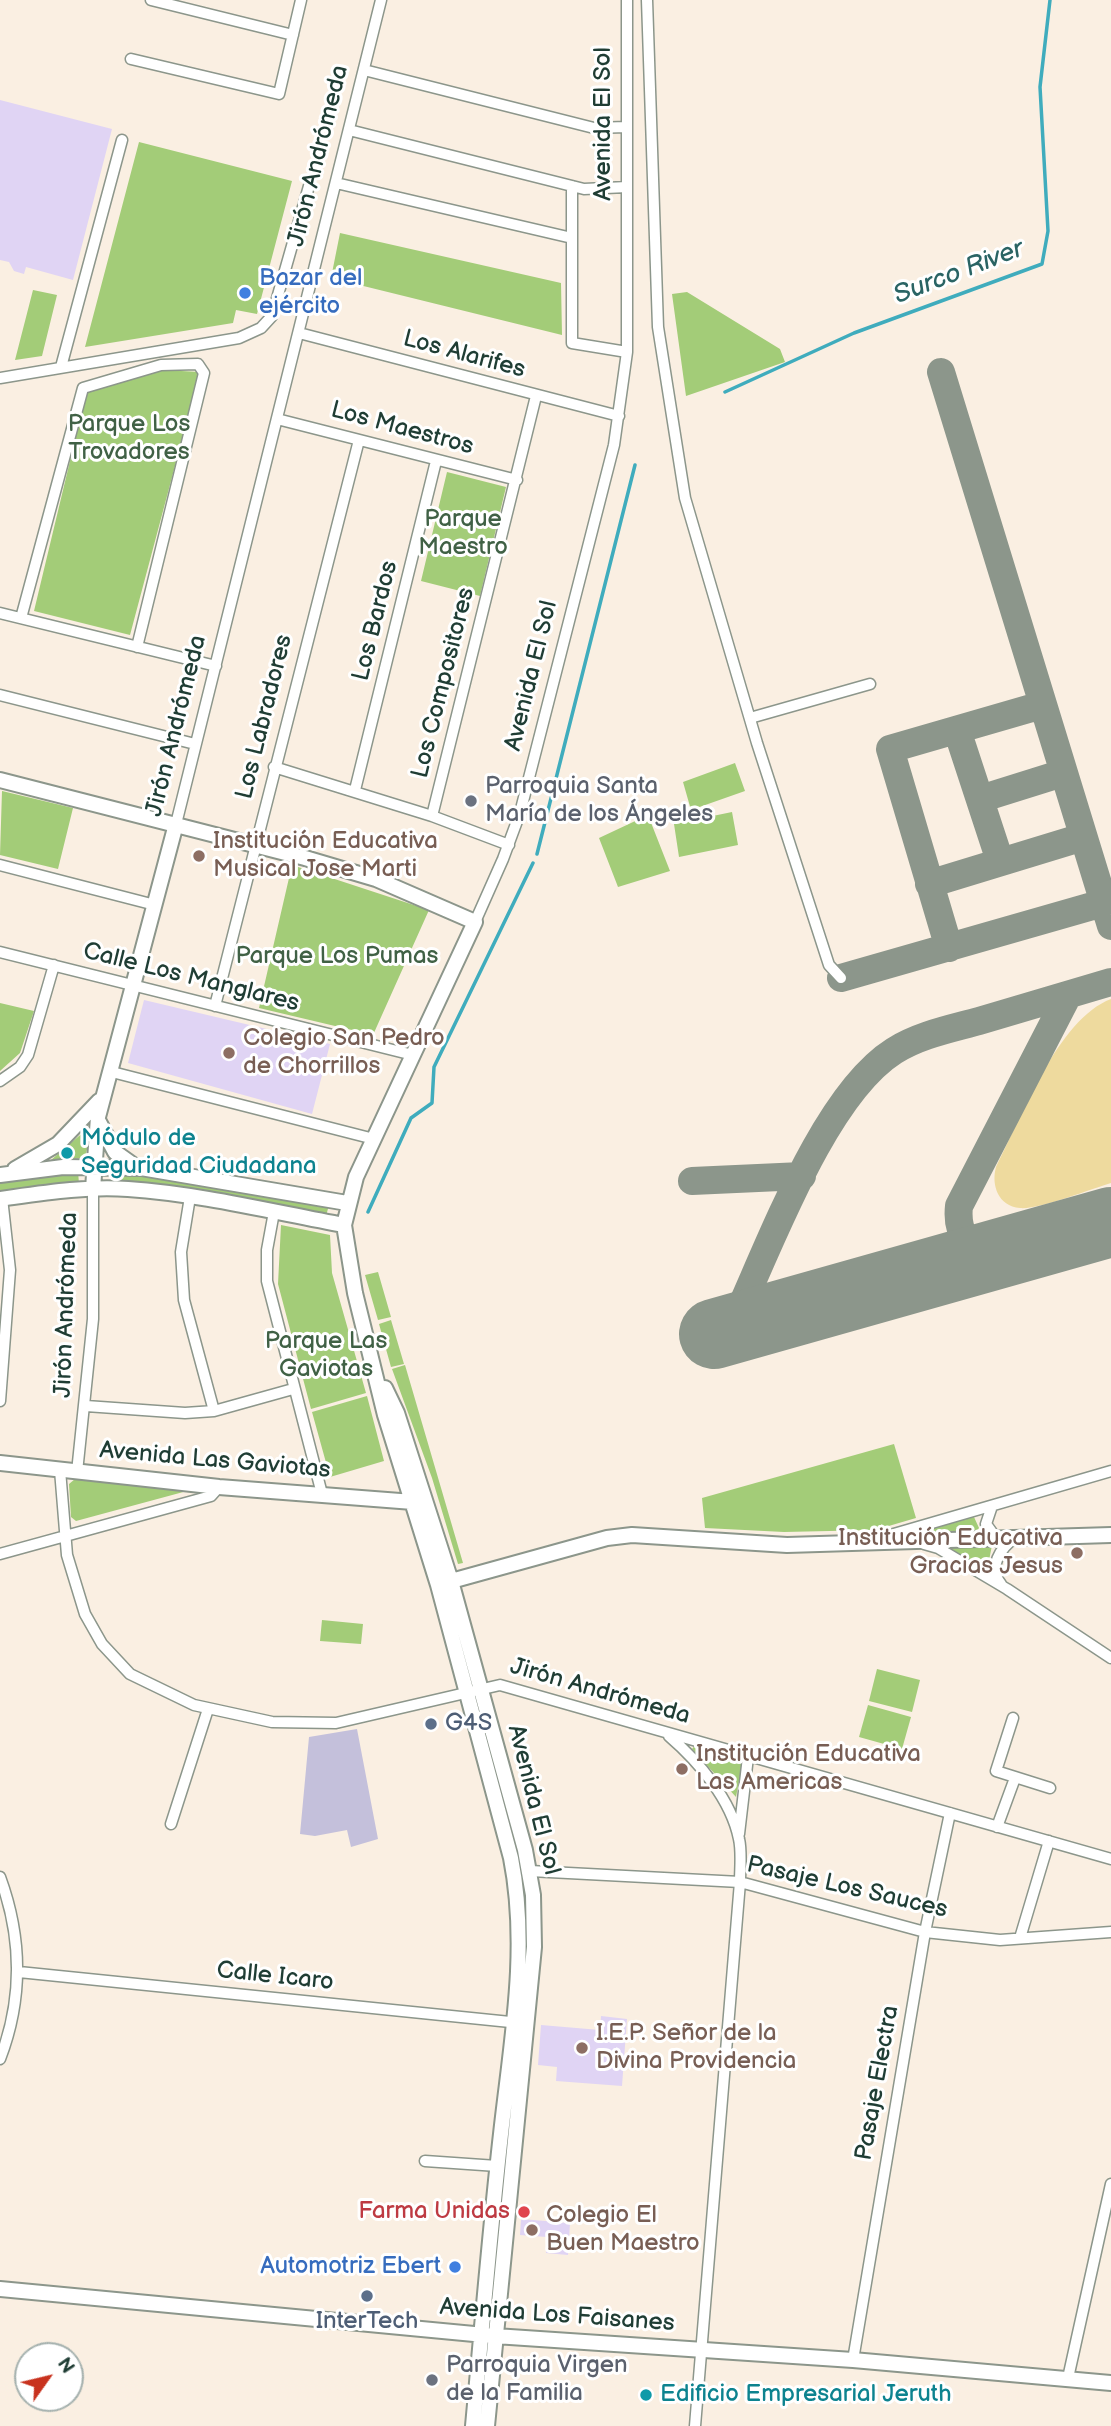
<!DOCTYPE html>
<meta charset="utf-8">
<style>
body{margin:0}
#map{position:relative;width:1111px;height:2426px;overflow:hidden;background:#faefe2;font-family:"Balsamiq Sans",sans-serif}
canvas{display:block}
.north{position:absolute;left:14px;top:2342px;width:70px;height:70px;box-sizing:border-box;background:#fff;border:2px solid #a5b1ae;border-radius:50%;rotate:56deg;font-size:19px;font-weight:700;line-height:28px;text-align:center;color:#1f3d34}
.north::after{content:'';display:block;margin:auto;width:24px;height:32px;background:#c8321e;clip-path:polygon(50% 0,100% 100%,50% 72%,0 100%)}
</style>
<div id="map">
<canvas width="1111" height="2426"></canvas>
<div class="north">N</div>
</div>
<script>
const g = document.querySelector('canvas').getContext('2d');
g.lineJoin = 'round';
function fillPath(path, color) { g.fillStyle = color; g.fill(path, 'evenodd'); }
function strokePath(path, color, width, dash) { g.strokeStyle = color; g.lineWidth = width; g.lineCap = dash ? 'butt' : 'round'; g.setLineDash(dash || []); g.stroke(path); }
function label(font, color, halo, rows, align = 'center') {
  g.font = font + ' "Balsamiq Sans",sans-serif'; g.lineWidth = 6; g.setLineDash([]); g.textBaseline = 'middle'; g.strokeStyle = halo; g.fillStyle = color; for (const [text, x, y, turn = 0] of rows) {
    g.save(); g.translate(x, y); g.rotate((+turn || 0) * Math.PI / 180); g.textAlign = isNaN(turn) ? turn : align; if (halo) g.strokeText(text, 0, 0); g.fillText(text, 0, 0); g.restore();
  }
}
fillPath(new Path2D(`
 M0,100l112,29 -39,151 -47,-13 -2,7 -10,-3 -5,-9 -9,-2z
 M144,1000l186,44 -18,70 -184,-51z
 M601,2016l26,3 -5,67 -66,-5 1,-14 -19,-2 3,-40 59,5z
 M521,2219l49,4 -2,32 -22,-2 1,-16 -27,-2z`), '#e0d4f4');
fillPath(new Path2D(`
 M357,1729l21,110 -27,8 -4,-17 -32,6 -15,-2 9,-97z`), '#c4c0db');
fillPath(new Path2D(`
 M139,142l153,39 -35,133 -21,-4 -3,13 -148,24z
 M340,233l221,50 1,52 -231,-57z
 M33,290l24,5 -15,61 -27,4z
 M687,292l93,57 5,13 -99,34 -14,-102z
 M163,370l37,2 -70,263 -96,-24 53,-221z
 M447,472l59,15 -26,109 -59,-15z
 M735,763l10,28 -54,19 -8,-28z
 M2,791l71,17 -15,61 -58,-14z
 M732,812l6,33 -59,12 -5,-33z
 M648,815l22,56 -52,16 -19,-49z
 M292,865l137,45 -56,125 -114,-27z
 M0,1003l34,8 -14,42 -20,18z
 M93,1124l-8,34 -34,2z
 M78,1171l1,13 -79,9v-13z
 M111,1171l24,1 194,33 -3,11 -215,-32z
 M281,1225l49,10 2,38 34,120 -55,16 -33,-125z
 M378,1272l13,45 -13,3 -13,-45z
 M391,1320l13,44 -13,3 -12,-43z
 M405,1365l58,198 -5,1 -26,-86 -40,-109z
 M367,1396l17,65 -54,16 -18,-65z
 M894,1444l22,74 -41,12 -91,2 -79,-4 -3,-30z
 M75,1479l111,11 1,1 -111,30 -5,-4 -2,-33z
 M974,1517l5,11 -5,6 -53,-2z
 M992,1545l-4,21 -4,4 -39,-23z
 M322,1620l41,4 -2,20 -41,-3z
 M877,1669l43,11 -8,32 -43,-11z
 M868,1705l43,12 -9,32 -43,-12z
 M695,1745l43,13 4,7 -6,32 -44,-48z`), '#a3cc78');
fillPath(new Path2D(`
 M1111,999v184c-20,6 -73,27 -91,25 -22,-2 -29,-23 -24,-41 25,-49 62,-148 115,-168z`), '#eeda9e');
strokePath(new Path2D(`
 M725,392l129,-59 188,-69 6,-33 -8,-144 10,-87
 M537,854l98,-389
 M368,1212l43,-94 21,-15 2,-36 99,-204`), '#3facbd', 3.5);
strokePath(new Path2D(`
 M941,372l170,554
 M957,730l43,131
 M980,799l83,-26
 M929,884l154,-47
 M949,948l-59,-199 152,-44
 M841,978l262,-75
 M692,1181l110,-5
 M995,1256c-27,-7 -39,-22 -36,-50l109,-211
 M732,1327c36,-77 91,-231 162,-276 25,-16 56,-22 85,-30 44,-13 88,-26 132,-39`), '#8c968b', 28);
strokePath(new Path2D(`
 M714,1334l397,-112`), '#8c968b', 70);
const street = new Path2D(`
 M151,0l142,35
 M647,0l11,327 27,171 72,245 72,222 12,13
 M131,59l148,35 22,-94
 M364,70l230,58 32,-1
 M349,130l235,59 43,-2
 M336,183l236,55
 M572,186v157l55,9
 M299,333l320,83
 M61,367l61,-227
 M0,378l239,-40 22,-10 11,-12 37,-130
 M277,419l240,61
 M0,613l216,53
 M21,618l62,-230 78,-23 37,-1 6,9 -67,274
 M0,695l195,49
 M750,718l120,-34
 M274,767l158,49 77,29
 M355,790l81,-329
 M432,816l104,-420
 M176,824l205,-824
 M0,865l155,40
 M475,922l28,-63 17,-46 94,-368 13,-93v-352
 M0,952l413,103
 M215,1006l144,-566
 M112,1072l262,67
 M0,1081l20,-14 8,-12 26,-90
 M190,1197l-9,55 3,48 30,111
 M274,1212l-7,38v31l55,213
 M0,1401l10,-131 -8,-72
 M86,1406l99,7 29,-2 79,-22
 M60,1470l7,85 18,59 17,30 28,30 64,31 78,17 64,1 164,-38 611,174
 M77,1472l16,-153v-130
 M992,1506l-6,18 10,14
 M880,1538l231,-67
 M924,1544l14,4 69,41 104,69
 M0,1554l211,-58 8,-9
 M1001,1584c-14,-16 0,-37 14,-46
 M1013,1718l-17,53 54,17
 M669,1736c29,25 62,63 70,103 3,13 1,30 1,43l-45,544
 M171,1824l37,-115
 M997,1827l18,-49
 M739,1834l9,-77
 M530,1871l210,11 185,50 75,8 111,-8
 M0,1877c22,60 23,122 0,182
 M1020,1938l29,-97
 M19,1972l501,51
 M425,2161l72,5
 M853,2360l72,-428 25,-119
 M1068,2378l43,-194`);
const secondary = new Path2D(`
 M0,780l305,78 71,21 99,43 -119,255 -12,48 11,68 30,122 53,170 73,273c18,91 0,185 -10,276 -11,97 -19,195 -28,292
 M99,1122l16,30 21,15
 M15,1169l43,-25 41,-43
 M0,1175l63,-8 78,1 206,35
 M93,1189l5,-72 78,-293
 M0,1199c43,-6 85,-13 128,-10 73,5 145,23 216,36
 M385,1388l12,25 54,168 74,269 8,45 1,52 -47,479
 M0,1463l219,24 194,15 8,-3
 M444,1583l163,-45 25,-3 155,10 324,-10
 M0,2289l495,47 358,24 258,23`);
strokePath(street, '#8c968b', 13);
strokePath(secondary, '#8c968b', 18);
strokePath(street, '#fff', 10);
strokePath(secondary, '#fff', 14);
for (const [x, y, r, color] of [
 [245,293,7,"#3f7fe0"],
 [471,801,7,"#6b7280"],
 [199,856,7,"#8d6e63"],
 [229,1053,7,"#8d6e63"],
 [67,1153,7,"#0f9aa8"],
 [1077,1553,7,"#8d6e63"],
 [431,1724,7,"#5c6f8a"],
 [682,1769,7,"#8d6e63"],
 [582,2048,7,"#8d6e63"],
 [524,2212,7,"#e0444e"],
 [532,2230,7,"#8d6e63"],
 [455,2267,7,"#3f7fe0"],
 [367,2296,7,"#5c6f8a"],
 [432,2380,7,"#6b7280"],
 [646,2395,7,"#0f9aa8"]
]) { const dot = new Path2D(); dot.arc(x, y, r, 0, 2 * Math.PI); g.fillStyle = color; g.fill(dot); strokePath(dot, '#fff', 2.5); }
label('24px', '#1f3d34', '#fff', [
 ["Avenida El Sol",604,124,-90],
 ["Jirón Andrómeda",319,156,-76],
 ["Los Alarifes",464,355,15],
 ["Los Maestros",402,429,15],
 ["Los Bardos",376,621,-76],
 ["Avenida El Sol",532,676,-76],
 ["Los Compositores",444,683,-76],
 ["Los Labradores",265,717,-76],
 ["Jirón Andrómeda",177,726,-76],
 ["Calle Los Manglares",191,978,14],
 ["Jirón Andrómeda",67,1305,-88],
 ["Avenida Las Gaviotas",215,1461,5],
 ["Jirón Andrómeda",600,1692,16],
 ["Avenida El Sol",533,1800,76],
 ["Pasaje Los Sauces",847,1888,13],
 ["Calle Icaro",275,1977,6],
 ["Pasaje Electra",878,2083,-80],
 ["Avenida Los Faisanes",557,2316,4]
]);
label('24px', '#366cbe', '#fff', [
 ["Bazar del",259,279],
 ["ejército",259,307],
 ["Automotriz Ebert",441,2267,"right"]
], 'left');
label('24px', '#406145', '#fff', [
 ["Parque Los",129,425],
 ["Trovadores",129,453],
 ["Parque",463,520],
 ["Maestro",463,548],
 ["Parque Los Pumas",337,957],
 ["Parque Las",326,1342],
 ["Gaviotas",326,1370]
]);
label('24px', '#5b616d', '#fff', [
 ["Parroquia Santa",485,787],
 ["María de los Ángeles",485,815],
 ["Parroquia Virgen",446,2366],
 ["de la Familia",446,2394]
], 'left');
label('24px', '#785e54', '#fff', [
 ["Institución Educativa",213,842],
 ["Musical Jose Marti",213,870],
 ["Colegio San Pedro",243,1039],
 ["de Chorrillos",243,1067],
 ["Institución Educativa",1063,1539,"right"],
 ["Gracias Jesus",1063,1567,"right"],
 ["Institución Educativa",696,1755],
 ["Las Americas",696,1783],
 ["I.E.P. Señor de la",596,2034],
 ["Divina Providencia",596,2062],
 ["Colegio El",546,2216],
 ["Buen Maestro",546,2244]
], 'left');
label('24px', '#0d838f', '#fff', [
 ["Módulo de",81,1139],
 ["Seguridad Ciudadana",81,1167],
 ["Edificio Empresarial Jeruth",660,2395]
], 'left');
label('24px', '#4e5e75', '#fff', [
 ["G4S",445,1724],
 ["InterTech",367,2322,"center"]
], 'left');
label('24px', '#be3a42', '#fff', [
 ["Farma Unidas",510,2212]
], 'right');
label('italic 26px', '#2a6464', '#fff', [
 ["Surco River",959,273,-21]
]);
</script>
